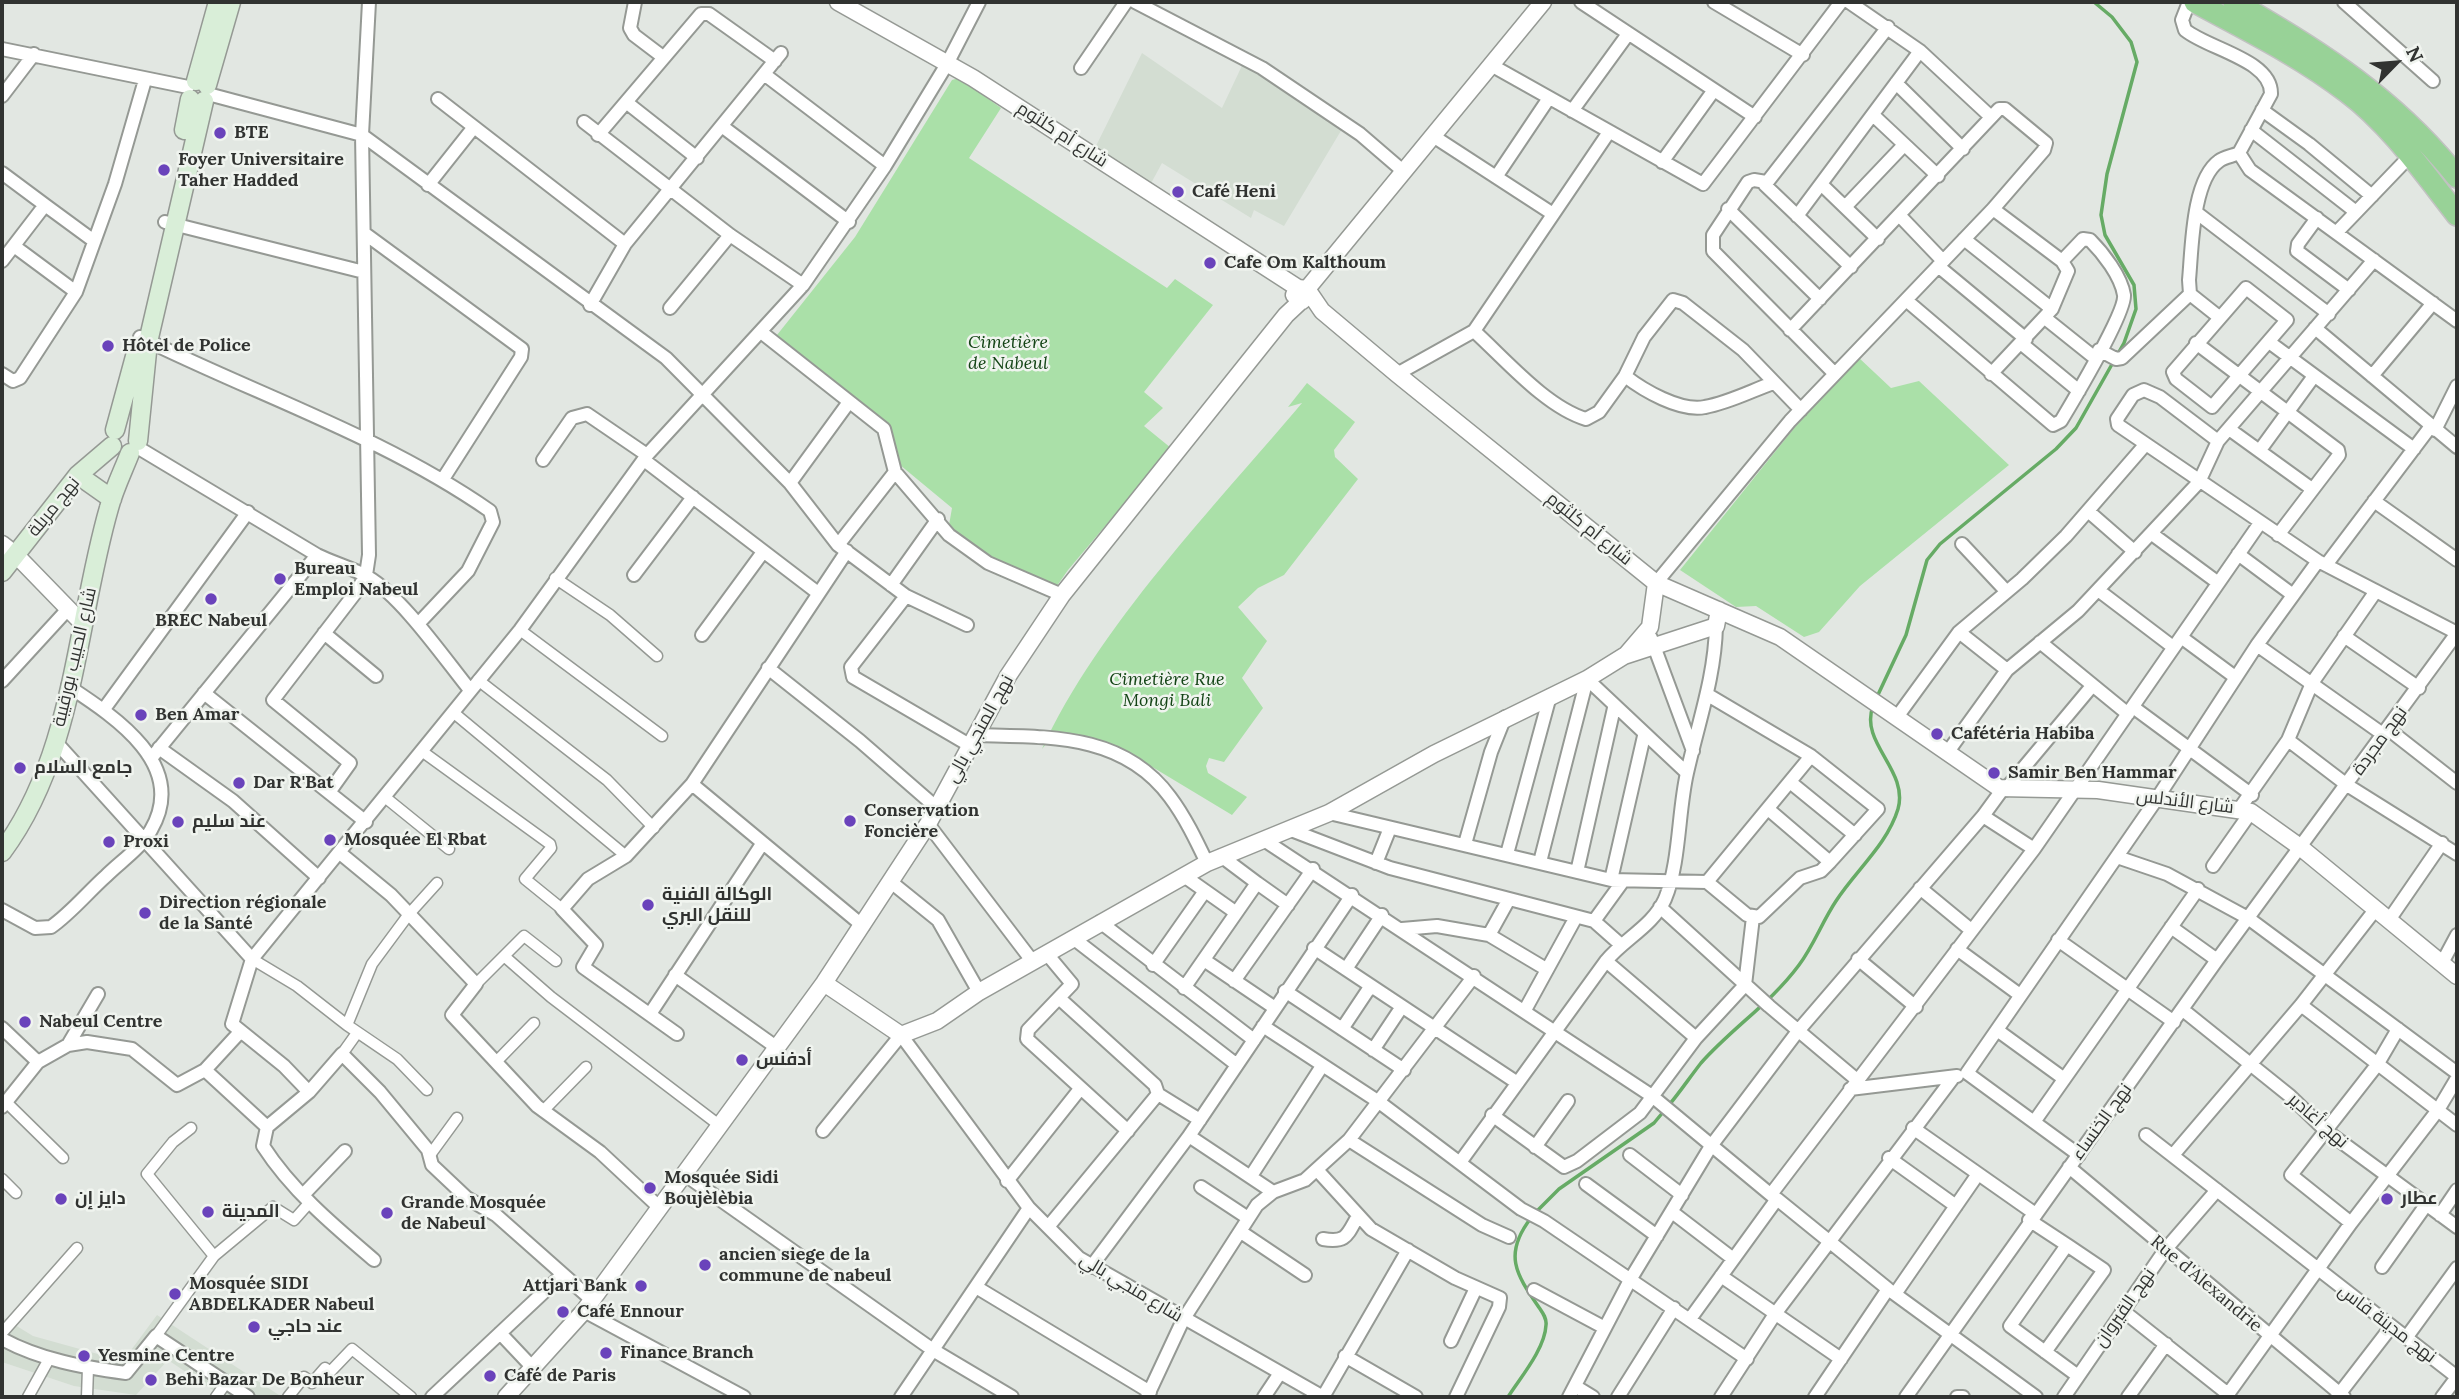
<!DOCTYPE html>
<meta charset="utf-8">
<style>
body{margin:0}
#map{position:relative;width:2459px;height:1399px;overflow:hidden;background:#e2e7e2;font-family:Lora,serif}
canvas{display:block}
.frame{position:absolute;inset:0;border:4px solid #313331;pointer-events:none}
.north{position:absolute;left:2361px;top:28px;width:70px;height:70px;-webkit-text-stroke:5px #f0f4ef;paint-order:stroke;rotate:65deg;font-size:19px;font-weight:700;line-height:28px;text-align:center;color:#313331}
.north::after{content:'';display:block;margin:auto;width:24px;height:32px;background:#313331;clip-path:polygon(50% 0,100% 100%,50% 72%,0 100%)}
</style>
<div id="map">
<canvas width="2459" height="1399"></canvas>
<div class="frame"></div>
<div class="north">N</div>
</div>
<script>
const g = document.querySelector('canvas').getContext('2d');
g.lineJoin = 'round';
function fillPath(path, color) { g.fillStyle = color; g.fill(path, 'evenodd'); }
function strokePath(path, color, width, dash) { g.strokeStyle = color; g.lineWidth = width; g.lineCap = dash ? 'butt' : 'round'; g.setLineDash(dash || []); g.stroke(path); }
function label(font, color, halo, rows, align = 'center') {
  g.font = font + ' Lora,Cairo,serif'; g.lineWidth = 5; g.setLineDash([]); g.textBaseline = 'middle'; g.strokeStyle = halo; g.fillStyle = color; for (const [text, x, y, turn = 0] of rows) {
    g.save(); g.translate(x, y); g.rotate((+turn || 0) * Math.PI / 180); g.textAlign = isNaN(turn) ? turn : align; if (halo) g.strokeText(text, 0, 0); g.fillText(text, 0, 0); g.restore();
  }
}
fillPath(new Path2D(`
 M1142,53l80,55 25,-53 101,64 -64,107 -30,-16 -3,8 -89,-55 -13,24 -55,-37z
 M157,1315l125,82h-59l-55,-37 -32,35 -62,-9 -72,-24v-45l31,19 90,25z`), '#d3ddd2');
fillPath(new Path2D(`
 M959,78l42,30 -32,50 198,130 8,-9 38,26 -69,87 19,16 -19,18 27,22 -103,122 -14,20 -74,-34 -26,-25h-6l4,-23 -58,-48 -5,-30 -116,-90 82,-103 97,-157z
 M1858,357l33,31 28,-7 90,84 -149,121 -41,46 -15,5 -48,-31 -20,1 -56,-37 115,-143z
 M1307,383l48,39 -21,28 1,7 23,22 -74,96 -26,13 -20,19 29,34 -25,37 21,30 -39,54 -15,-4 -3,8 2,7 39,24 -15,18 -78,-47 -62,-28 -37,-7 -13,16c56,-122 173,-243 260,-346l-14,4z`), '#aae0a8');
strokePath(new Path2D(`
 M1876,699l30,-64 21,-75 13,-16 116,-95 20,-21 48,-85 12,-34 -2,-24 -29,-50 -4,-20 6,-41 30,-112 -6,-20 -19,-25 -18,-15
 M1669,1105c11,-13 21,-28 32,-42 31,-35 70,-60 98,-98 15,-20 23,-43 37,-64 20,-31 51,-56 62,-92 11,-39 -39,-66 -25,-103
 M1536,1212l23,-23 95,-66 10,-12
 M1508,1397c12,-19 37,-48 38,-72 1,-7 -4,-13 -8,-19 -22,-32 -35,-52 -7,-88`), '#66ab65', 3.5);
const pedestrian = new Path2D(`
 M555,578l55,37 47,41
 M520,630l142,106
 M478,680l129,100 47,48
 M454,713l172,143
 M423,752l127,92 1,4 -26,31 37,30
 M386,798l63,51
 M504,956l47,41 168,128
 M252,959l45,27 50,39
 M476,984l48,-48 32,25
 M342,1054l15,-21
 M496,1062l38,-39
 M427,1090l-30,-31 -50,-34 25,-61 37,-50 28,-31
 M6,1102l57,56
 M543,1111l43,-44
 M191,1128l-18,14 -26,32 67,82 59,-49 21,13 16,-18
 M430,1155l27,-37
 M2,1179l14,14
 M2,1333l75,-85
 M156,1336l58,-80
 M28,1397l21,-38
 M87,1397l1,-29
 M216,1397l10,-14
 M288,1397l16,-20 8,6 13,-15 5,4 22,-23 59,48`);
const minor = new Path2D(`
 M635,2l-5,26 4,7 29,22
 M1135,2l127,66 98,66 43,37
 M1581,2l174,115
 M1714,2l89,53
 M1849,2l71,49 71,66
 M2189,2l-7,18 3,10c23,19 87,30 86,64l-32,59 11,17 207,151
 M2344,2l89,79
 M2,49l186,38
 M1491,65l212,119 138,-182
 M1081,68l45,-66
 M764,74l121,92
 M1896,83l67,66
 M208,94l154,41 304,223 124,125 48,62 68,51 61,29
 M2,96l32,-42
 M438,99l187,145
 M626,102l71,56
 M2262,110l47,34 63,52
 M1572,111l56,-77
 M1873,115l65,61
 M584,122l146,113 73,50
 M723,127l126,95
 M2251,130l105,82
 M598,135l103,-121h8l66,47
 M1433,136l120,78
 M1662,162l52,-72
 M2,173l43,32
 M1496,177l53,-79
 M1766,182l-12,-2 -6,2 -35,53v16l122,123
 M1821,184l57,55
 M428,185l46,-58
 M1845,207l59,-62
 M1728,209l92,90
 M2197,213l132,101
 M1797,216l123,-165
 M1900,216l43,45
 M2317,218l-19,26 -1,7 52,39
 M165,222l199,50
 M2337,232l73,-76
 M364,233l158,116 -1,8 -78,122
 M1964,239l88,70
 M14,246l62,46
 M2,261l43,-56 49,36
 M1938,266l88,73
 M1851,267l-86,-82 123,-158
 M2246,288l41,32 -75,87 -36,-28 -3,-7z
 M1906,300l147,125 8,-4c12,-20 65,-109 63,-126 -3,-19 -21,-42 -34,-55l-7,-1 -21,22
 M590,305l35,-61 156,-191
 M670,308l60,-73
 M2219,317l-29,-23 -1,-14c3,-31 3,-100 30,-119 5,-4 14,-5 20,-8
 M2045,318l50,40
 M2315,328l142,119
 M1474,331c32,29 72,76 112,88l13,-7 26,-36c18,14 55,36 80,31 23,-4 46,-16 68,-24
 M761,332l123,97 11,43 54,63 39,28 74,32
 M140,337c117,58 242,99 350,174l3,11 -25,49 -50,53
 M2269,342l145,107
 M2196,343l142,107 1,5 -61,80
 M2022,344l57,47
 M2099,350l17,9 6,-1 68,-64
 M2,374l11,7 7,-3 56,-86 39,-108 30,-104
 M1397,374l77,-43 135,-199
 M1991,374l61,-65 16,-38 -6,-10 -69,-52
 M1625,376l19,-39 29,-37 10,3 60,47 58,60
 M2372,376l61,-73
 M2229,429l83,60
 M2435,430l22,-44
 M137,447l180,108c16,8 38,14 51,22 34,20 76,81 102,113
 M2260,450l54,-74
 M543,460l29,-42 15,-4 60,41
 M644,460l174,133
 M790,483l59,-81
 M2374,501l83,59
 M2088,511l47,41
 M2152,534l65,48
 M1962,544l44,47
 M838,545l57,-73
 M2238,554l55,41
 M2326,565l105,-139
 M634,575l59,-78
 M1656,583l134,-162 203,-212 51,-59 2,-7 -41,-34h-6l-209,221
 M891,585l47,-66
 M2098,590l75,57
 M906,596l-55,71 2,10 118,69
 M1959,632l48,38
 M324,633l52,43
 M702,635l61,-83
 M2344,636l75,52
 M2181,637l54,40
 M1651,638l42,113
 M2040,642l88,72
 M2257,645l127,90
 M768,668l92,73 77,67
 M1587,679l100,94
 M2,681l66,-72
 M204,693l162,129
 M2133,707l119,88
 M104,709l144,-197
 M1897,717l62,-85 63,-53 44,-43 79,-91
 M2388,729l69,54
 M977,735c71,2 146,-2 193,62 15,20 26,43 37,66
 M2288,740l59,45 110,69
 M55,741l197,218 268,-329 127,-175 156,-170 82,-119 62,-102 32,-62
 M159,748l74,53 86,77
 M1947,753l60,-83 71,-59 121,-129 19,-41 156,-181
 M153,756l164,-201
 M1790,782l65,53
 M692,784l171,142
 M2005,790l87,-104
 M330,791l20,-28 -77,-63 83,-108 10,-17 3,-20 -7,-420 7,-133
 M2240,808l48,-68 24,-57 64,-92
 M1768,809l62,53
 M1329,813l282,67 96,2 104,-126
 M1983,816l51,33
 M928,824l105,138
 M1291,830l99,38 204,53 26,23
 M1264,840l388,256 124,103
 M1465,844l26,-92 14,-35
 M340,853l51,42 85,89 -24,31 85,91 63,46 60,56
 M1507,854l43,-158
 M2117,857l50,17 81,44 209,155
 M1540,862l47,-183
 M1376,863l14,-35
 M2213,866l38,-54
 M1577,872l37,-164
 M1184,876l51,36
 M1611,880l33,-144
 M891,882l47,38 41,72
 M1707,882l40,33 12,2 41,-39 21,-7 9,-9 48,-53 -67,-53 -103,-61
 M1257,883l31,22
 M1920,888l51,42
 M1509,899l-20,36 57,34
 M1660,907l109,99 88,74
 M2,910l33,18 16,-1c20,-14 37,-35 55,-51 14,-14 35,-28 45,-46 38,-65 -36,-113 -83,-144
 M2389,920l53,-77
 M1594,921l29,-40
 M1100,922l154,118
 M2171,927l46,33
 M1402,929l35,-3 52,9
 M1073,938l164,127
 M2058,940l116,82
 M1314,948l202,134
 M1957,949l63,46
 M1047,954l25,30 -44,46 -1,9 101,92
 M252,959l-20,65 52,42 25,26
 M1858,959l58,48
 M1204,960l71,48
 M1606,961l90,77
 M2442,963l15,-28
 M1153,965l52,-74
 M1346,969l36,-54
 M675,975l101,72
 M1234,981l79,-112
 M1184,988l73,-105 -36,-27
 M1285,991l119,79
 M1059,998l96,87 3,9 42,26
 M2301,1005l156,120
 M1525,1010l51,-93
 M2183,1010l107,86 35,34 132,97
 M650,1014l112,-170
 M1263,1026l116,76 142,107 23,12 203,138
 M2,1028l36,34
 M1342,1029l28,-42
 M1997,1030l66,48
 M677,1034l-94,-67 13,-22 -34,-36 26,-30 38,-23 66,-72 155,-233
 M68,1045l30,-51
 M1373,1050l28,-42
 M205,1070l62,57
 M1850,1089l107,-13
 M2,1107l36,-45 30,-17 19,-3 45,7 45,36 28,-15 35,-38
 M1492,1115l72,52 13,-6 63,-48 56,-75 49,-53 8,-68
 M2034,1122l164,-233
 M1913,1128l121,85
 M823,1131l78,-96 128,173 50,50 244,139 85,-147
 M2146,1135l311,242
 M1189,1136l84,56
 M1349,1140l133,85 27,12
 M1535,1147l33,-46
 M1630,1155l52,40
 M2079,1155l-112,-82 189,-273 101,-155 61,-84
 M2173,1155l128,-150 74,-95
 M1889,1158l67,48
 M1461,1161l145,-200c18,-22 47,-35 59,-62 15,-36 13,-87 22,-126 11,-50 28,-96 29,-147
 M2069,1167l275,230
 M1318,1171l53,58 84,49 45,20 -1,9 -43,90
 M684,1174l249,176 79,47
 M1251,1176l71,-110
 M1007,1181l73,-92
 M1586,1184l71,52
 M1201,1187l47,31
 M1772,1193l262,-344 226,-326
 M303,1195l42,-44
 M1672,1212l60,46
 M2440,1215l17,-25
 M2029,1220l38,25
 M2351,1223l-60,-48 86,-110 21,-36
 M1048,1227l110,-133
 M1241,1232l64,43
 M1323,1239c24,4 24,-4 35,-23
 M374,1260c-40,-34 -82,-69 -111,-114l4,-19 42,-35 33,-38 38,38 48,58 4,15 35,33 29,17 96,85
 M1091,1267l98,-131 163,-241
 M2382,1267l44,-62
 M1721,1276l120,83
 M976,1287l174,105
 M1534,1290l71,38
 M1895,1294l83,-120
 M2122,1310l106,84
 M584,1311l160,86
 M1690,1319l87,-120 111,90 148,108
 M500,1333l34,36
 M2406,1338l51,-70
 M2,1339c39,21 80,28 124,34l30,-37 92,61
 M1451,1341l25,-53
 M2045,1352l59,-82 -37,-25 -57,81 68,50
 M1345,1356l71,41
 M1575,1386l18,11
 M432,1397l130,-122
 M901,1397l128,-189
 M1147,1397l36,-77 74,-115 16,-13 32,-12 44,-40 125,-164
 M1264,1397l16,-24
 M1569,1397l61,-117 81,-134 87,-115 185,-215 19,-26
 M1618,1397l56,-89
 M1721,1397l54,-83 178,-236
 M1815,1397l73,-108
 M1906,1397l311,-437 240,-327 -139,-72 -200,-136 -1,-6 16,-24 11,-5 16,7 58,44
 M1957,1397h6
 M2064,1397l101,-147 52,-60
 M2128,1397l38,-53
 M2226,1397l125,-174 87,-113 19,-32
 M2337,1397l54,-70
 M2442,1397l15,-20`);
const tertiary = new Path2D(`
 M838,2l135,76 325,210
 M1307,289l236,-287
 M1309,294l-7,7 -8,-6 4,-7 9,1 15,22 75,63 259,209 124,54 219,151 99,2 153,22 49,35 157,129
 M2,544l14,11 67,69
 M1626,655l24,-28 6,-44
 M824,983l77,52 36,-14 42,-29 228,-129 122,-50 105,-59 153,-75 37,-23 92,-30 3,-16
 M506,1397l78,-86 240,-328 104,-159 80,-148 54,-81 224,-280 15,-14`);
const secondary = new Path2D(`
 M196,81l22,-79
 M207,85l24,-83
 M184,130l6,-31
 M115,430l22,-81
 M138,441l10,-99 56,-241
 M78,475l34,24
 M2,572l76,-97 34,-29
 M2,852c73,-98 74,-230 107,-344 5,-19 14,-37 21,-55`);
const trunk = new Path2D(`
 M2195,2c52,28 105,54 152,90 43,32 77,81 110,123
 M2234,2c85,48 162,98 223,175`);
strokePath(pedestrian, '#959994', 13);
strokePath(minor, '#959994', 16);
strokePath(tertiary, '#959994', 19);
strokePath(secondary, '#959994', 21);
strokePath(trunk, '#c1c2c1', 24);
strokePath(pedestrian, '#fff', 10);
strokePath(minor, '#fff', 12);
strokePath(tertiary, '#fff', 16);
strokePath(secondary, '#d9eed8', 18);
strokePath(trunk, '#98d297', 21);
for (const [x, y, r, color] of [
 [220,133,7,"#6a43bb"],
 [164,170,7,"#6a43bb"],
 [1178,192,7,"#6a43bb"],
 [1210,263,7,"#6a43bb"],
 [108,346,7,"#6a43bb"],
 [280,579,7,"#6a43bb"],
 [211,599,7,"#6a43bb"],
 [141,715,7,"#6a43bb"],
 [1937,734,7,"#6a43bb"],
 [20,768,7,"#6a43bb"],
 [1994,773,7,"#6a43bb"],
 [239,783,7,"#6a43bb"],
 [850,821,7,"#6a43bb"],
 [178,822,7,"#6a43bb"],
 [330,840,7,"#6a43bb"],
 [109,842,7,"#6a43bb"],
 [648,905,7,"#6a43bb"],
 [145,913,7,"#6a43bb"],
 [25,1022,7,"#6a43bb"],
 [742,1060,7,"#6a43bb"],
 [650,1188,7,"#6a43bb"],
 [61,1199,7,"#6a43bb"],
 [2387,1199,7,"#6a43bb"],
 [208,1212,7,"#6a43bb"],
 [387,1213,7,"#6a43bb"],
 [705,1265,7,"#6a43bb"],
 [641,1286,7,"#6a43bb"],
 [175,1294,7,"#6a43bb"],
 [563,1312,7,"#6a43bb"],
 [254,1327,7,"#6a43bb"],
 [606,1353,7,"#6a43bb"],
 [84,1356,7,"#6a43bb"],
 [490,1376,7,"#6a43bb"],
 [151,1380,7,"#6a43bb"]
]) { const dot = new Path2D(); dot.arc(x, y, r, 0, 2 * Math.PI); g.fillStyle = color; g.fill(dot); strokePath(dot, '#f0f4ef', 2.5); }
label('bold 18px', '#313331', '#f0f4ef', [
 ["BTE",234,133],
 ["Foyer Universitaire",178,160],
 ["Taher Hadded",178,181],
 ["Café Heni",1192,192],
 ["Cafe Om Kalthoum",1224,263],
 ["Hôtel de Police",122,346],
 ["Bureau",294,569],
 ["Emploi Nabeul",294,590],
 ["BREC Nabeul",211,621,"center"],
 ["Ben Amar",155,715],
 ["Cafétéria Habiba",1951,734],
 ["جامع السلام",34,768],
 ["Samir Ben Hammar",2008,773],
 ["Dar R'Bat",253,783],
 ["Conservation",864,811],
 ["Foncière",864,832],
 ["عند سليم",192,822],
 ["Mosquée El Rbat",344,840],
 ["Proxi",123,842],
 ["الوكالة الفنية",662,895],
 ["للنقل البري",662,916],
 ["Direction régionale",159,903],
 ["de la Santé",159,924],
 ["Nabeul Centre",39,1022],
 ["أدفنس",756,1060],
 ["Mosquée Sidi",664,1178],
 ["Boujèlèbia",664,1199],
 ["دايز إن",75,1199],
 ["عطار",2401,1199],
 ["Grande Mosquée",401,1203],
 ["de Nabeul",401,1224],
 ["المدينة",222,1212],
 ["ancien siege de la",719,1255],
 ["commune de nabeul",719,1276],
 ["Mosquée SIDI",189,1284],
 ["ABDELKADER Nabeul",189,1305],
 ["Attjari Bank",627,1286,"right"],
 ["Café Ennour",577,1312],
 ["عند حاجي",268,1327],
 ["Finance Branch",620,1353],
 ["Yesmine Centre",98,1356],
 ["Café de Paris",504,1376],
 ["Behi Bazar De Bonheur",165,1380]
], 'left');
label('18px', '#313331', '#f0f4ef', [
 ["شارع أم كلثوم",1062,135,33],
 ["نهج مربلة",54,507,-51],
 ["شارع أم كلثوم",1589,529,39],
 ["شارع الحبيب بورقيبة",75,657,-77],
 ["نهج المنجي بالي",980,729,-61],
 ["نهج مجردة",2380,741,-54],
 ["شارع الأندلس",2185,802,7],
 ["نهج أغادير",2318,1121,41],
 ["نهج الخنساء",2102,1122,-54],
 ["Rue d'Alexandrie",2206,1284,40],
 ["شارع منجي بالي",1131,1288,31],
 ["نهج القيروان",2125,1308,-55],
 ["نهج مدينة فاس",2387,1324,37]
]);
label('italic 18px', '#134415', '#f0f4ef', [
 ["Cimetière",1008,343],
 ["de Nabeul",1008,364],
 ["Cimetière Rue",1167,680],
 ["Mongi Bali",1167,701]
]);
</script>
